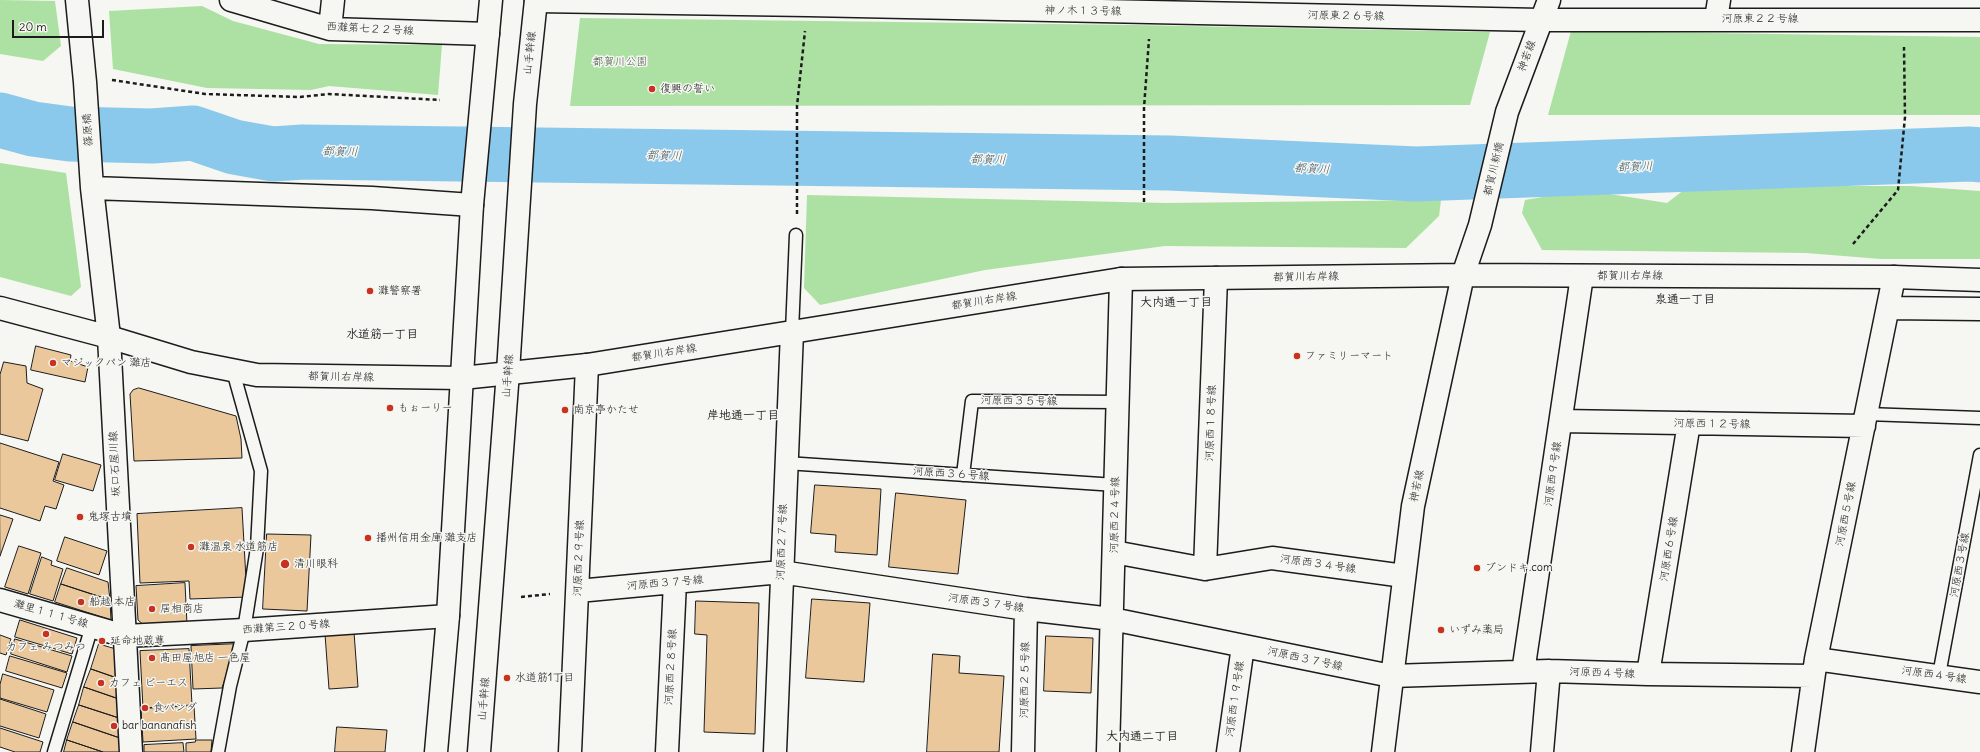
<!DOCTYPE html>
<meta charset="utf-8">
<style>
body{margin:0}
#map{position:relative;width:1980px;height:752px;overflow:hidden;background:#f6f6f2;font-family:Delius,sans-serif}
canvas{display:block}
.scale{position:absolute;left:12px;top:20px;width:92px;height:18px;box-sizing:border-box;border:2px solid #1c1c1c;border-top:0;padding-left:5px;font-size:12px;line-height:14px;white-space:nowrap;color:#1c1c1c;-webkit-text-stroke:3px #f6f6f2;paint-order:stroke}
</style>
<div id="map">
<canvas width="1980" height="752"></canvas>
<div class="scale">20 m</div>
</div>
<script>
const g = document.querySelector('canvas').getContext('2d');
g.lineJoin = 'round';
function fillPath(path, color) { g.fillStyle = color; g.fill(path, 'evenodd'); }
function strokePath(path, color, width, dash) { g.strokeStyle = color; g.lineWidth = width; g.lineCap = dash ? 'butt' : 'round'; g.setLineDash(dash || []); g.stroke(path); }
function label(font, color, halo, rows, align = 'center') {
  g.font = font + ' Delius,"Klee One",sans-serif'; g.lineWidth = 3; g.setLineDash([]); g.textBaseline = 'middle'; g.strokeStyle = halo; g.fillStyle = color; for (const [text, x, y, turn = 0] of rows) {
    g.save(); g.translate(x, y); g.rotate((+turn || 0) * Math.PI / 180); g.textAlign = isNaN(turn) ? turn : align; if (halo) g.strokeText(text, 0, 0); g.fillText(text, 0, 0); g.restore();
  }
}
fillPath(new Path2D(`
 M0,0l55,1 6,45 -18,15 -43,-7z
 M202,6l31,15 86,23 123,1 -4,50 -109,-9 -18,4 -104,-2 -94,-19 -4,-58z
 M580,18l554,7 356,7 -20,73 -900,1z
 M1571,31l409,6v78h-432z
 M0,163l66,10 15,114 -10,9 -71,-19z
 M1689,186h221l70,5v68h-99l-75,-6 -264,-3 -20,-37 3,-13 59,-10 83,13z
 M807,195l359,8 275,-3 -2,16 -33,32 -241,-2 -180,24 -165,35 -16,-17z`), '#ace1a3');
strokePath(new Path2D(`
 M0,120l33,9 37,5 82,2 41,-3 41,14 39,7 30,-2 866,11 247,11 554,-20 10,1`), '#8ac9eb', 55);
const building = new Path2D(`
 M36,346l35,9 -1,6 18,6 -3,15 -54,-12z
 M4,362l22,4 1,17 16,6 -15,52 -28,-7v-59z
 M139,388l97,28 5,23 1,19 -108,3 -4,-67 3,-4z
 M0,443l59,19 -6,19 11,4 -8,24 -11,-3 -5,15 -40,-13z
 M63,454l38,11 -8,26 -38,-11z
 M815,485l66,4 -4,66 -42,-3 1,-17 -25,-2z
 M896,493l70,7 -8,74 -69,-7z
 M242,508l5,89 -57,2 -1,-18 -49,2 -3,-69z
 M0,515l13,4 -13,37z
 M267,534l44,1 -4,76 -44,-2z
 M65,537l42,14 -8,24 -42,-14z
 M19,546l22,7 -13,41 -23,-7z
 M42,557l10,4 -1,4 12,4 -10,32 -23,-7z
 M67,568l41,14 2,18 -49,-16z
 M185,583l2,42 -41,2 -8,-7 -2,-34z
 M61,584l49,16 1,20 -56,-18z
 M812,599l58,4 -6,79 -58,-4z
 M696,601l63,2 -4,131 -51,-2 3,-97 -12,-1z
 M20,620l57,18 -5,16 -57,-17z
 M354,632l4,55 -29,2 -4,-55z
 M0,635l11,4 -5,16 -6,-2z
 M1046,636l47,2 -2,55 -47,-2z
 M15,639l57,17 -5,16 -56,-18z
 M99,644l17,5 1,29 -26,-9z
 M237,644l-15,44 -29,1 -2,-43z
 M189,649l3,56 -49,3 -3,-57z
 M933,654l27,2 -1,17 45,3 -5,76h-72z
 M10,656l57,17 -5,15 -56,-17z
 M91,669l26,9 2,21 -35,-12z
 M3,674l51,16 -7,22 -47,-14v-13z
 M84,687l35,12v19l-40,-13z
 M0,699l46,15 -7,24 -39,-12z
 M79,705l40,13 1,20 -47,-16z
 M194,706l2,33 -53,3 -2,-33z
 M73,722l47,16 1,14h-18l-36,-12z
 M337,727l50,3 -2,22h-50z
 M0,728l43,14 -3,10h-25l-15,-5z
 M67,740l36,12h-39z
 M196,740h16l-1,12h-25v-9l9,-1z
 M183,743l1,9h-40v-7z`);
fillPath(building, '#eac89c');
strokePath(building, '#1c1c1c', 1);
const lane = new Path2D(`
 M792,332l4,-97
 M1866,414l114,4
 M786,463l330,22
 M963,475l9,-74 146,1
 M1939,675l41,-220
 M54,752l38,-126
 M218,752l12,-66 14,-56 13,-82 4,-77 -28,-100`);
const street = new Path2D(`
 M77,0l8,82 7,106 17,149 22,415
 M231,0l99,29 158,5
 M536,1l272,4 732,15h440
 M1716,19l3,-19
 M330,29l3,-29
 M92,188l280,10 100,7
 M0,308l109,29
 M1888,308l92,1
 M1561,421l303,5
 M1114,552l91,17 67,-11 132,18
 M1205,569l11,-291
 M578,591l203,-19 245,37 86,10 279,57 158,-5 99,3 165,2
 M0,600l125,36 119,-6 204,-14
 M1816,659l164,23
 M1523,672l59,-396
 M1648,674l41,-251
 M570,752l17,-387
 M667,752l8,-170
 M775,752l17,-420
 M1023,752l3,-143
 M1108,752l13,-473
 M1228,752l15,-106
 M1542,752l7,-81
 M1803,752l13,-93 78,-382`);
const secondary = new Path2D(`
 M109,337l82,25 66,13 205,3 125,-13 534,-86 342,-4 431,2 86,3
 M1383,752l30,-246 50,-231 17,-50 27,-113 42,-112`);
const primary = new Path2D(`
 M436,752l12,-136 24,-411 19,-205
 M479,752l29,-380 17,-268 11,-104`);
strokePath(lane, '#1c1c1c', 15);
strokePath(street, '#1c1c1c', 25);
strokePath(secondary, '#1c1c1c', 25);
strokePath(primary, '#1c1c1c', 25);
strokePath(new Path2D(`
 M112,80l93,14 95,3 29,-3 111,6
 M1144,202v-94l5,-69
 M797,214v-108l8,-75
 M1853,244l45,-54 7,-73 -1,-70
 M521,597l29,-3`), '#1c1c1c', 2.5, [4, 3]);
strokePath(lane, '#f6f6f2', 12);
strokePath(street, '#f6f6f2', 22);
strokePath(secondary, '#f6f6f2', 22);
strokePath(primary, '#f6f6f2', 22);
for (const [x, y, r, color] of [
 [652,89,4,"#c8321e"],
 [370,291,4,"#c8321e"],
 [1297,356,4,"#c8321e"],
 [53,363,4,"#c8321e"],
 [390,408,4,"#c8321e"],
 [565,410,4,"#c8321e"],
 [80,517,4,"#c8321e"],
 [368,538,4,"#c8321e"],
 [191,547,4,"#c8321e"],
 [285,564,5,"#c8321e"],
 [1477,568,4,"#c8321e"],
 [81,602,4,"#c8321e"],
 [152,609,4,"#c8321e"],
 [1441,630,4,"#c8321e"],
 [46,634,4,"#c8321e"],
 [102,641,4,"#c8321e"],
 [152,658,4,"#c8321e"],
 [507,678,4,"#c8321e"],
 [101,683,4,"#c8321e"],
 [145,708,4,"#c8321e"],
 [114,726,4,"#c8321e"]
]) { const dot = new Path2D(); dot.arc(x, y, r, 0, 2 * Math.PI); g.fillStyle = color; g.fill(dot); strokePath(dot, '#f6f6f2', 1.5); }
label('11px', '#1c1c1c', '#f6f6f2', [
 ["神ノ木１３号線",1083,11,1],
 ["河原東２６号線",1346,16,1],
 ["河原東２２号線",1760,19],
 ["西灘第七２２号線",370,29,3],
 ["山手幹線",530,53,-84],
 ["神若線",1527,56,-70],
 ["篠原橋",88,130,-94],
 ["都賀川新橋",1494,169,-77],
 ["都賀川右岸線",1630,276],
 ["都賀川右岸線",1306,277,-1],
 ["都賀川右岸線",984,301,-9],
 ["都賀川右岸線",664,353,-9],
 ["山手幹線",508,376,-86],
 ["都賀川右岸線",341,377,1],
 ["河原西３５号線",1019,401,1],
 ["河原西１８号線",1211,423,-88],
 ["河原西１２号線",1712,424,1],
 ["坂口石屋川線",115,464,-93],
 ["河原西３６号線",951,474,4],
 ["河原西９号線",1553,474,-82],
 ["神若線",1417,486,-78],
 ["河原西５号線",1846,514,-79],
 ["河原西２４号線",1115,515,-89],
 ["河原西２７号線",782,542,-88],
 ["河原西６号線",1669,549,-81],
 ["河原西２９号線",579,558,-88],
 ["河原西３４号線",1318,564,8],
 ["河原西３号線",1960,565,-80],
 ["河原西３７号線",665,583,-5],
 ["河原西３７号線",986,603,8],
 ["灘里１１１号線",51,614,16],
 ["西灘第三２０号線",286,627,-4],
 ["河原西３７号線",1305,659,12],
 ["河原西２８号線",671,667,-87],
 ["河原西４号線",1602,673,2],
 ["河原西４号線",1934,675,8],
 ["河原西２５号線",1025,680,-89],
 ["山手幹線",484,699,-85],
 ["河原西１９号線",1235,699,-82]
]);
label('11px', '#475744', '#f6f6f2', [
 ["都賀川公園",620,62]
]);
label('11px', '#1c1c1c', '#f6f6f2', [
 ["復興の誓い",660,89],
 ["灘警察署",378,291],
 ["ファミリーマート",1305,356],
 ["マジックパン 灘店",61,363],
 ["もぉーりー",398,408],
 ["南京亭かたせ",573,410],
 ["鬼塚古墳",88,517],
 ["播州信用金庫 灘支店",376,538],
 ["灘温泉 水道筋店",199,547],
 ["清川眼科",294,564],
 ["ブンドキ.com",1485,568],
 ["船越 本店",89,602],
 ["居相商店",160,609],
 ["いずみ薬局",1449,630],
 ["延命地蔵尊",110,641],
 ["カフェ みつみつ",46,647,"center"],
 ["髙田屋旭店 一色屋",160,658],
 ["水道筋1丁目",515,678],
 ["カフェ ピーエス",109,683],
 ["食パンダ",153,708],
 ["bar bananafish",122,726]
], 'left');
label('italic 12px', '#425964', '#f6f6f2', [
 ["都賀川",340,152,1],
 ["都賀川",664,156,1],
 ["都賀川",988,160,1],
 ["都賀川",1635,167,-2],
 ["都賀川",1312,169,3]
]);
label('bold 12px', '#1c1c1c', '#f6f6f2', [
 ["泉通一丁目",1685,300],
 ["大内通一丁目",1176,303],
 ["水道筋一丁目",382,335],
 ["岸地通一丁目",743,416],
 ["大内通二丁目",1142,737]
]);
</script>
